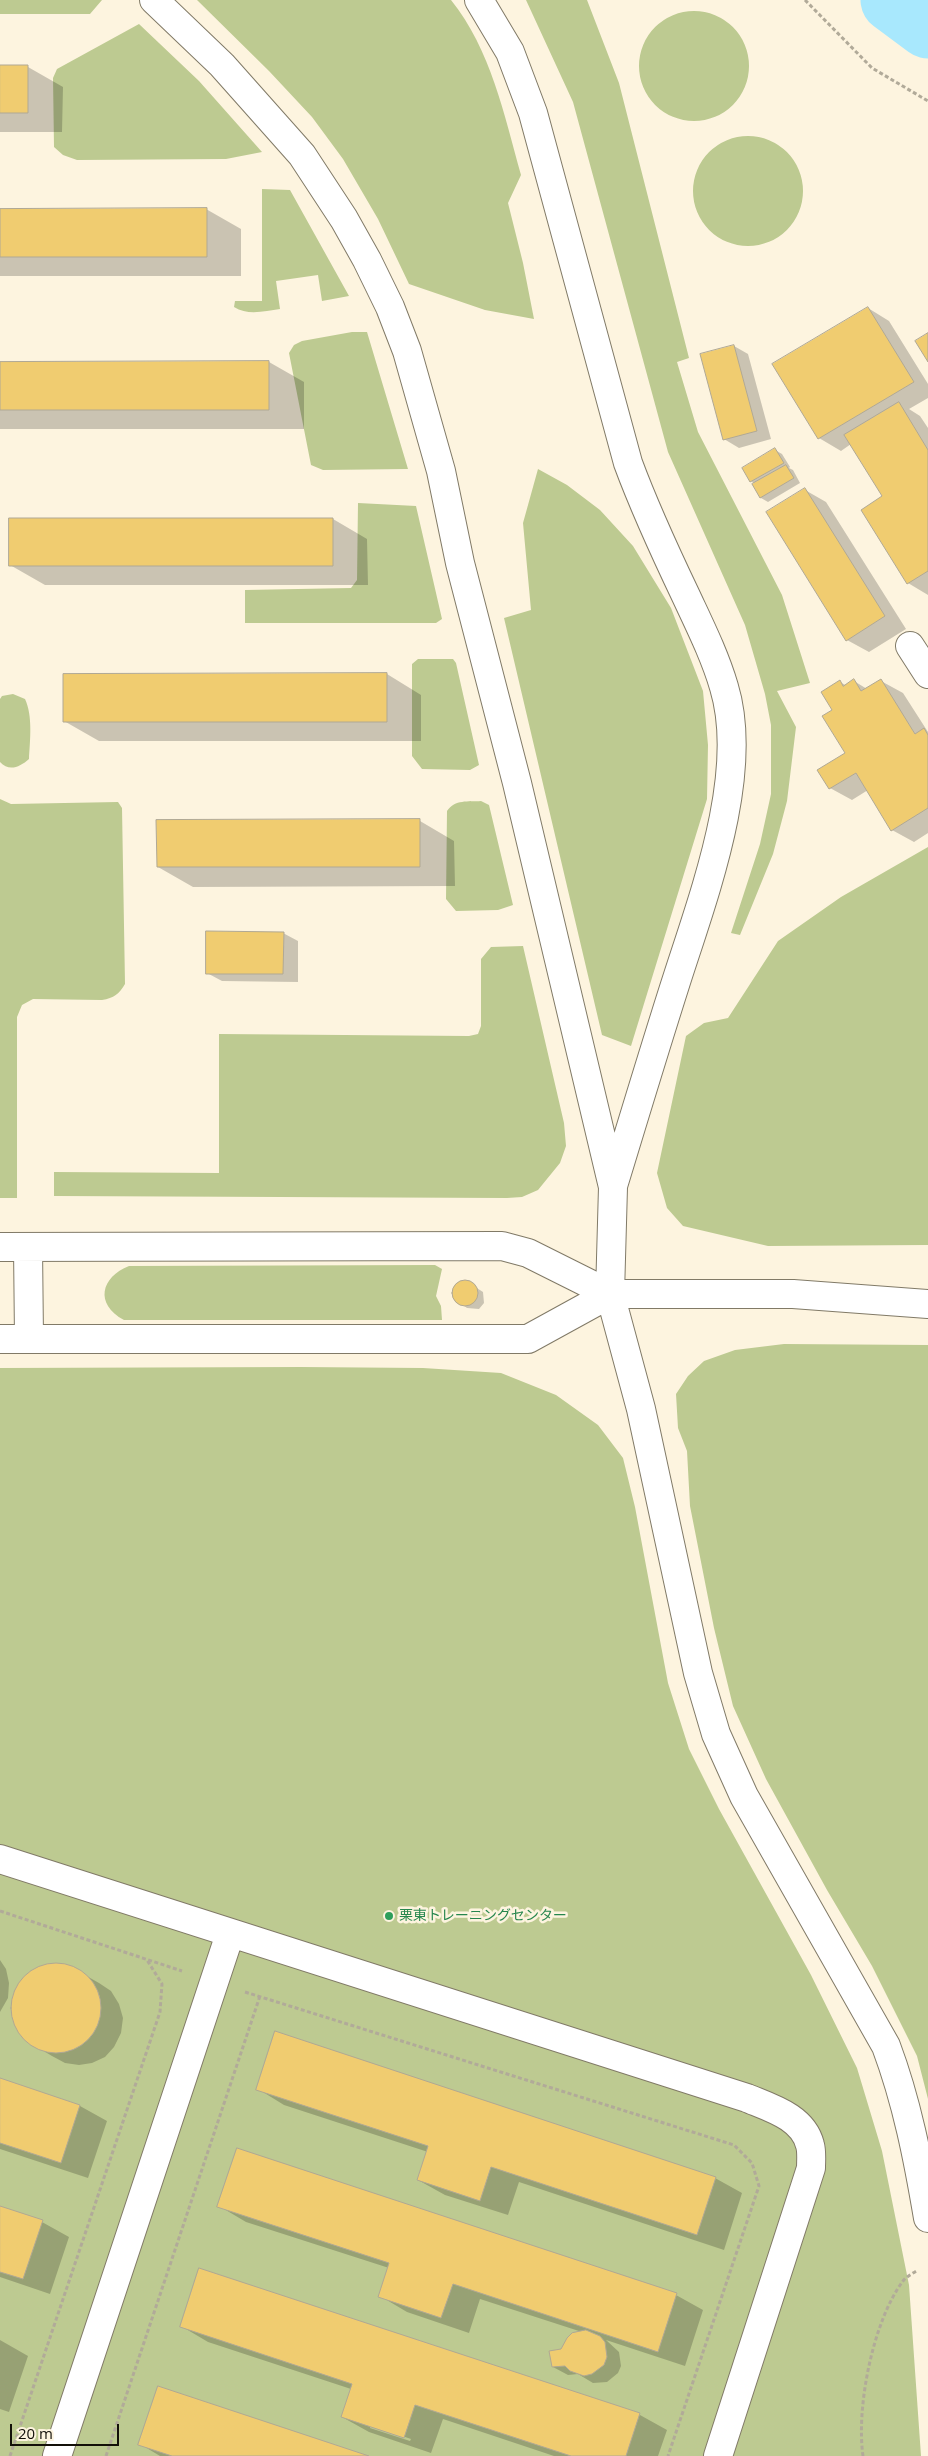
<!DOCTYPE html>
<meta charset="utf-8">
<style>
body{margin:0}
#map{position:relative;width:928px;height:2456px;overflow:hidden;background:#fdf4df;font-family:"Open Sans",sans-serif}
canvas{display:block}
.scale{position:absolute;left:10px;top:2424px;width:109px;height:22px;box-sizing:border-box;border:2px solid #131009;border-top:0;padding-left:6px;font-size:15px;line-height:18px;white-space:nowrap;color:#131009;-webkit-text-stroke:4px #fdf4df;paint-order:stroke}
</style>
<div id="map">
<canvas width="928" height="2456"></canvas>
<div class="scale">20 m</div>
</div>
<script>
const g = document.querySelector('canvas').getContext('2d');
g.lineJoin = 'round';
function fillPath(path, color) { g.fillStyle = color; g.fill(path, 'evenodd'); }
function strokePath(path, color, width, dash) { g.strokeStyle = color; g.lineWidth = width; g.lineCap = dash ? 'butt' : 'round'; g.setLineDash(dash || []); g.stroke(path); }
function label(font, color, halo, rows, align = 'center') {
  g.font = font + ' "Open Sans","Noto Sans JP",sans-serif'; g.lineWidth = 5; g.setLineDash([]); g.textBaseline = 'middle'; g.strokeStyle = halo; g.fillStyle = color; for (const [text, x, y, turn = 0] of rows) {
    g.save(); g.translate(x, y); g.rotate((+turn || 0) * Math.PI / 180); g.textAlign = isNaN(turn) ? turn : align; if (halo) g.strokeText(text, 0, 0); g.fillText(text, 0, 0); g.restore();
  }
}
fillPath(new Path2D(`
 M0,0h102l-12,14h-90z
 M197,0h254c40,50 53,114 70,175l-13,28 15,60 11,56 -49,-9 -76,-26 -31,-65 -35,-60 -31,-42 -43,-46z
 M526,0h61l32,83 70,275 -12,4 21,70 84,163 28,88 -33,8 19,36 -9,74 -14,53 -33,81 -9,-2 29,-89 11,-50v-69l-6,-31 -20,-69 -77,-173 -95,-350z
 M639 66a55 55 0 1 1 110 0a55 55 0 1 1-110 0Z
 M139,24l60,57 63,71 -36,7 -149,1 -14,-5 -9,-8 -1,-69 4,-9z
 M693 191a55 55 0 1 1 110 0a55 55 0 1 1-110 0Z
 M262,189l28,1 59,106 -27,5 -4,-26 -42,6 4,28c-15,2 -32,7 -46,-2l1,-6h27z
 M352,332h15l41,137 -85,1 -12,-5 -22,-112 5,-8 8,-4z
 M538,469l29,16 33,25 33,36 38,62 32,83 5,54 -1,54 -76,247 -29,-11 -98,-417 27,-8 -8,-87z
 M358,503l58,3 26,113 -6,4h-191v-33l106,-2 6,-8z
 M418,659h35l3,4 23,102 -9,5 -48,-1 -10,-13v-92z
 M13,694l12,5c8,17 5,42 4,60 -9,8 -20,13 -29,3v-63l2,-3z
 M0,799l11,5 107,-2 4,6 3,176c-6,10 -11,14 -23,16l-69,-1 -11,6 -5,12v181h-17z
 M481,801l8,4 24,100 -15,5 -42,1 -10,-12 1,-88c8,-12 21,-9 34,-10z
 M928,847v398l-160,1 -85,-20 -16,-18 -10,-35 29,-137 18,-13 24,-5 50,-77 63,-44z
 M523,946l41,177 2,23 -6,17 -22,27 -16,7 -15,1 -453,-2v-24l165,1v-139l250,2 9,-2 3,-8v-67l10,-12z
 M435,1265l7,4 -6,27 5,10 1,14h-318c-30,-16 -23,-43 5,-54z
 M784,1344l144,1v754l-11,-43 -45,-90 -45,-76 -61,-111 -33,-73 -19,-78 -24,-122 -3,-55 -9,-23 -2,-34 12,-18 16,-15 31,-11z
 M301,1367l122,1 78,5 55,22 42,30 25,33 12,49 33,176 21,66 30,60 92,166 46,93 25,83 27,134 12,171h-921v-1088z`), '#bdca91');
fillPath(new Path2D(`
 M0,67h28l35,20 -1,45h-62z
 M206,209l35,20v47h-241v-66z
 M868,308l21,13 39,63v14l-19,11 11,7 8,12v167l-20,-12 -24,-86 -33,-53 -10,7 -22,-13 -45,-74z
 M734,346l14,8 23,85 -32,9 -15,-9z
 M269,362l35,20v47h-304v-66z
 M775,450l7,4 8,13 -1,1 4,2 7,13 -32,19 -7,-4 -8,-13 2,-1 -4,-3z
 M805,490l21,12 80,127 -37,23 -22,-12z
 M333,519l34,20 1,46h-323l-35,-20z
 M387,674l34,21v46h-322l-35,-20z
 M854,681l13,8 14,-8 22,12 25,39v101l-14,9 -22,-12 -24,-40 -16,10 -22,-12 16,-35 -12,-42 6,-29 7,4z
 M420,821l34,20 1,45 -262,1 -35,-20z
 M283,933l15,8v41l-76,-1 -15,-8z
 M469,1283l14,9 1,11 -5,6 -12,-1 -13,-10v-8l4,-6z
 M0,1960l6,9 3,14 -1,15 -8,14z
 M62,1965l14,5 23,13 12,8 8,13 4,14 -2,15 -7,14 -9,10 -13,6 -13,2 -14,-2 -13,-7 -22,-13 -10,-10 -6,-12 -2,-14 3,-14 7,-12 11,-10 14,-5z
 M0,2079l80,27 27,15 -19,57 -88,-29z
 M258,2089l457,89 27,15 -18,57 -205,-68 -11,33 -63,-20 -27,-15 10,-28 -144,-47z
 M219,2206l457,89 27,15 -18,56 -79,-26 13,12 2,14 -3,7 -11,9 -14,1 -15,-9 -10,1 -15,-8 8,-17 21,-18 -102,-33 -11,34 -62,-21 -27,-16 9,-28 -143,-46z
 M0,2208l42,14 27,15 -19,57 -50,-17z
 M200,2270l440,145 27,15 -9,26h-104l-111,-37 -12,34 -62,-21 -27,-15 9,-28 -143,-47 -27,-16zM370,2425l41,14 -1,2 -40,-13z
 M0,2340l28,16 -19,56 -9,-3z
 M140,2444l225,12h-205z`), '#0003');
strokePath(new Path2D(`
 M893,0l35,26`), '#a8e8fd', 65);
const building = new Path2D(`
 M0,65h28v48h-28z
 M207,208v49h-207v-48z
 M868,307l46,75 -96,57 -46,-75z
 M928,333v29l-13,-21z
 M734,345l23,86 -34,9 -23,-86z
 M269,361v49h-269v-48z
 M899,402l29,48v121l-21,13 -46,-74 21,-14 -38,-61z
 M775,448l9,15 -34,19 -8,-14z
 M786,465l8,13 -34,20 -8,-14z
 M805,488l80,128 -39,25 -80,-129z
 M9,518h324v48h-324z
 M387,673v49h-324v-48z
 M854,679l7,12 20,-12 34,55 9,-6 4,7v73l-37,23 -35,-58 -27,16 -12,-19 28,-17 -23,-37 10,-6 -11,-18 19,-12 3,6z
 M420,819v48h-263l-1,-47z
 M206,931l78,1 -1,42h-77z
 M452 1293a13 13 0 1 1 26 0a13 13 0 1 1-26 0Z
 M11 2008a45 45 0 1 1 90 0a45 45 0 1 1-90 0Z
 M275,2031l441,146 -19,58 -206,-68 -11,34 -63,-21 11,-34 -172,-56z
 M0,2078l80,27 -19,58 -61,-20z
 M237,2148l440,145 -19,59 -205,-68 -12,34 -63,-21 11,-34 -172,-56z
 M0,2206l43,14 -20,59 -23,-7z
 M199,2268l441,145 -14,43h-55l-156,-51 -11,33 -63,-21 11,-33 -172,-57z
 M586,2330l14,6 5,6 2,15 -3,8 -12,9 -8,2 -14,-5 -5,-5 -13,1 -3,-16 12,-2 6,-11 5,-5z
 M158,2386l211,70h-197l-34,-11z`);
fillPath(building, '#f0cc70');
strokePath(building, '#b0a894', 1);
const minor = new Path2D(`
 M154,0l68,65 80,90 42,64 23,41 23,47 17,44 34,120 19,92 57,220 96,404 -3,107 31,115 57,264 18,61 28,62 142,250c21,56 32,113 42,172
 M479,0l31,52 23,61 95,350c17,46 37,89 58,133 14,30 29,60 38,91 27,89 -23,215 -50,301 -21,66 -41,132 -61,198
 M910,646l18,28
 M0,1247l502,-1 26,7 82,41
 M28,1247l1,91
 M0,1339h528l82,-45h183l135,10
 M0,1859l747,239c24,10 56,19 63,47 2,7 1,16 1,23l-93,288
 M57,2456l173,-522`);
strokePath(minor, '#817a67', 30);
strokePath(new Path2D(`
 M805,0l67,68 56,33
 M0,1911l182,60
 M245,1992l489,153 18,18 7,23 -91,270
 M10,2456l150,-444 2,-28 -15,-24
 M106,2456l154,-460
 M863,2456c-7,-49 10,-135 40,-175 3,-4 10,-8 15,-11`), '#b1aa99', 3, [4, 2.5]);
strokePath(minor, '#fff', 28);
for (const [x, y, r, color] of [
 [389,1916,5,"#2e9e5b"]
]) { const dot = new Path2D(); dot.arc(x, y, r, 0, 2 * Math.PI); g.fillStyle = color; g.fill(dot); strokePath(dot, '#fdf4df', 2); }
label('14px', '#27864d', '#fdf4df', [
 ["栗東トレーニングセンター",399,1916]
], 'left');
</script>
